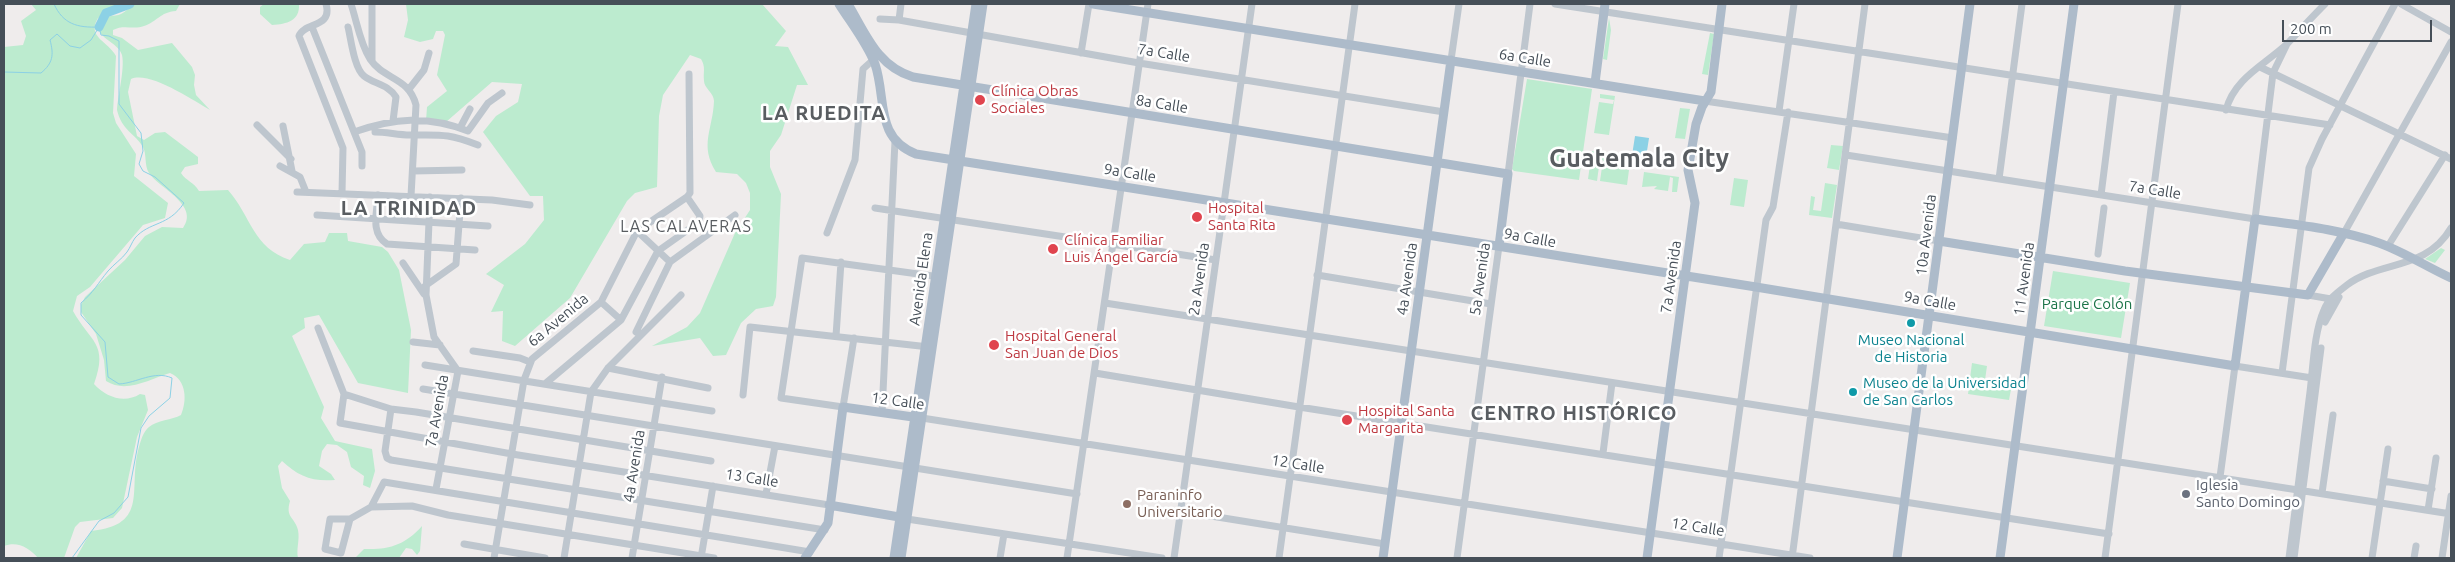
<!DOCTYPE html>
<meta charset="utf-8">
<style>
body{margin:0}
#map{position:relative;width:2455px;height:562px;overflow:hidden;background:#efecec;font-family:Ubuntu,sans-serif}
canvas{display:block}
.frame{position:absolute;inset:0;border:5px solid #464f58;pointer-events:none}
.scale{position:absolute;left:2282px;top:20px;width:150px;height:22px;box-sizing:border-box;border:2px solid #464f58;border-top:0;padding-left:6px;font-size:15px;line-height:18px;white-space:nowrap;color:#464f58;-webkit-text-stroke:4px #fff;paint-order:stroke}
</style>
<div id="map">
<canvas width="2455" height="562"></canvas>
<div class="frame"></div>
<div class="scale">200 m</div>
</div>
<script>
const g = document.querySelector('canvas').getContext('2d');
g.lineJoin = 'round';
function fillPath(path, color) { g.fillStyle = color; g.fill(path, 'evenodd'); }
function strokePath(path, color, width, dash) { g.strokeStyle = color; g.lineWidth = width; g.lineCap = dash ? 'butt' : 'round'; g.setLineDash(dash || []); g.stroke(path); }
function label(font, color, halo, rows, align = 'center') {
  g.font = font + ' Ubuntu,sans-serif'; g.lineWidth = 5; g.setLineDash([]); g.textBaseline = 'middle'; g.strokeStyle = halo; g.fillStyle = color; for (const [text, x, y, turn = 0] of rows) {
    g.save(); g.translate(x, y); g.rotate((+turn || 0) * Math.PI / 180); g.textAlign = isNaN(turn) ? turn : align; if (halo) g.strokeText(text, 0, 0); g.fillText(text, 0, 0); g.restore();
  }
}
fillPath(new Path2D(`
 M31,4h96l-8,7 -21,7c-12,19 11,24 18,38l-3,57 3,10 20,31 -2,22 34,27 -3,15 -22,7 -53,62 -13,9 -4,15c17,31 36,32 21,73 12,13 30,20 46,10l5,1 3,15 -11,27 -15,71 -9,10 -33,4 -5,5 -11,31h-26c-9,-10 -20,-17 -34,-12v-499l19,-2 3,-9 -5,-15 15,-11z
 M133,4h47l-4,7c-16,1 -19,11 -32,15 -11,4 -20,-2 -31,4v5l9,3 16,12 34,-7 20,24 3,8 -1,10 2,10 14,15c-18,-10 -60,-39 -79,-31l-3,13 9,44 7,4 11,-7 10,-1 33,25v7l-13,3 -4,6c5,8 13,9 18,18l29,-1c23,26 25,58 62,70l14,-16 21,-2 4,-9h18l1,8 34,6 6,5 11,18 12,60 -3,63 -50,-10 -39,-68 -15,3 1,10 -13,8 32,71 -3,11 14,23 37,8 3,22 -5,17 -7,-3 1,-9 -13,-9 -4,-15 -10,-7 -10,-1 -5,7 -3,15 12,8 4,6c-23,2 -37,-4 -53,-19l-4,5 4,22 8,13c-5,17 5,16 8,29 2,10 -2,19 0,28h-222l15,-27c60,-6 36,-43 48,-84 2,-7 4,-15 10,-20 8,-7 23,-7 32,-12 6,-14 6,-35 -11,-42 -20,6 -44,21 -64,8l-2,-21 -8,-26 -15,-22v-7l4,-8 40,-37 20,-24 17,-9 21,1c17,-23 -24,-40 -34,-55 -5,-8 -2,-18 -6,-26 -8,-14 -21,-16 -26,-37 1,-15 8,-42 5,-55 -3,-13 -30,-18 -22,-33 5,-8 14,-5 21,-8 5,-2 8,-7 12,-10z
 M264,4h35c1,17 -12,20 -27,21l-12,-11v-7z
 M406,4h356l24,27 -11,15 13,1 20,38h-11l-16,50 -11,16v16l11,27 -5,103 -3,9 -17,3 -15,14 -15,32 -13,1 -13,-18 -48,8 35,-19 13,-14 35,-80 15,-23v-17l-4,-10 -9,-9 -21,-2c-17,-27 -3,-43 -2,-71 0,-8 -10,-13 -10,-20 -1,-10 2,-13 -3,-22l-11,-4 -27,40 -4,21 -2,71 -22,6 -8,8 -57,97 -55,48 -13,-5 1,-30 -12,1 13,-27 -18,-11 39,-30 19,-24 -1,-24h-13l-47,-64 13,-16 22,-14 4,-18 -30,-2 -46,40 -20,-1 1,-14 20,-16 -10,-16 8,-40 -2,-4h-7l-3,8 -13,3 -16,-5 4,-17z
 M1609,18l2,12 -4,30 -4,-1z
 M1710,33l4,1 -6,41 -6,-1z
 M1527,79l65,10 -13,91 -65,-9 -2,-2z
 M1600,94l15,2 -6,39 -15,-2 5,-31 14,2 1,-4 -14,-2z
 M1680,108l10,1 -5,30 -10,-1z
 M1831,145l12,1 -4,24 -12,-2z
 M1592,151l15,2 -2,13 24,4 -2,15 -27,-4 3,-21 -3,-1 -3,22 -9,-2z
 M1644,172l35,5 -2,15h-5l1,-14 -3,-1 -2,14 -14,-2 3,-3 -15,1z
 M1734,178l14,2 -4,27 -14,-2z
 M1825,183l12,2 -5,33 -23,-3 2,-19 4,1 -2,13 8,1z
 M2441,248l4,2 -10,13 -10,-4z
 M2053,271l77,12 -9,55 -77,-12z
 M1972,363l15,3 -2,14 27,4 -3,16 -41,-6z
 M422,526l-2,25 -3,4 -5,-6 -6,-1 -7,10h-44l9,-9c25,1 41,-4 58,-23z`), '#bcebcf');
fillPath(new Path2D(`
 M1635,136l14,2 -4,26 -14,-2z`), '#8cd1e5');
strokePath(new Path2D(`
 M54,4c9,20 23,24 45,23
 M4,72l37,1c12,-10 13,-18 9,-33l7,-6 13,12 10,2 11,-8 8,-13
 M72,558l27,-37 15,-8 14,-16 13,-69 8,-12 21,-18 2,-20c-18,-8 -35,5 -53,6l-11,-7 -3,-35 -24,-27v-12c13,-11 17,-20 27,-32 6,-7 14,-12 19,-19 3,-4 5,-10 8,-14 15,-17 33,-11 49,-35l-29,-26 -12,-6 -4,-7 4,-13 -2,-18 -22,-29v-63l-10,-5 -8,-1 -2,-8`), '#8cd1e5', 1);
strokePath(new Path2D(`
 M99,27l7,-14 24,-9`), '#8cd1e5', 9);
strokePath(new Path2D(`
 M326,4c7,24 -22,18 -27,32l44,112 -1,45
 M351,4c6,18 9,39 19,55 14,21 39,18 46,46l-5,91
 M372,4v56
 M1555,4l775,121
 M2401,4l50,28
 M880,19l19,1 240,43 305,49
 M899,20l2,-16
 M312,27l50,125v14
 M348,27c3,12 6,41 16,49 10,8 24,8 32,21l-3,24
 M1081,53l8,-49
 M1451,60l8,-56
 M2260,67l191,92
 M409,89l15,-19 5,-17
 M1705,101l248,37
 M2226,110c8,-32 40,-46 62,-67 12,-13 24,-26 37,-39
 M1779,111l15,-107
 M257,125l34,34
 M283,126l9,45
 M460,128l10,-19
 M354,132c40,-14 73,-17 114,-1l20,-28 14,-10
 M375,132c12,0 23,3 35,3 31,0 37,-2 68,10
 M1846,155l409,64 18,-146 14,-29
 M280,166l20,11 6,15
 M413,171l49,-1
 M1508,174l22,-170
 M1999,179l23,-175
 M297,192l195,8 38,5
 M378,195c-1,18 -8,38 9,49l88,6
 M2101,195l13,-103
 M430,197l-4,98 8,42 24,34 -22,118
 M875,208l341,52
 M317,215l171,11
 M1836,224l103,17
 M637,231l33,31
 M827,233l28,-73 8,-91 10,-9
 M2344,233l107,-191
 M2388,246l57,-91
 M2098,254l6,-46
 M403,263l21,31
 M1317,275l174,29
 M425,286l31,-22 5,-66
 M2308,295l23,4
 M601,302l20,18
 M1105,303l1346,211
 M2325,322l14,-25
 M318,328l26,66 -4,29 172,31 317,51
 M640,335l-4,-3 34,-70 65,-47
 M836,336l5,-74
 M854,338l-11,69 -62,-9 21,-140 138,19
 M413,342l27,3
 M473,351l47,7 10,4
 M425,365l287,46
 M608,368l100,20
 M1095,373l204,34 810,127
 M2282,373l27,-205 13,-29 73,-135
 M546,383l75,-63 37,-69 41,-29 1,-6 -13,-19
 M423,389l654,105
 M344,394l47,15 25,3 295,49
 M743,395l7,-68 179,20
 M391,409l-6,42 2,7 4,2 434,70
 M882,413l13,-272
 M922,418l888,140
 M1603,453l9,-70
 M2220,477l15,-111 77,12
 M2383,481l49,8
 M2322,493l11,-78
 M766,494l9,-48
 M371,507l41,-1 36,9 266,43
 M2428,510l8,-52
 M1180,511l205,33
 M350,519h-20l-5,30 16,4 9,-34 21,-12 13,-25 426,70
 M907,519l255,39
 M464,544l81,14
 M494,558l30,-178 8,-21 69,-57 36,-71 50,-34 3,-4 -1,-119
 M564,558l27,-166 17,-24 73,-73
 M632,558l30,-181
 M701,558l12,-72
 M1000,558l4,-24
 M1067,558l81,-554
 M1174,558l78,-554
 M1279,558l76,-554
 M1457,558l42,-312
 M1719,558l47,-338 7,-13 15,-95
 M1792,558l73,-554
 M2105,558l73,-554
 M2289,558c7,-55 14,-110 21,-166 3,-24 4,-60 14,-82 4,-11 14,-18 23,-25 33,-25 79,-14 104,-57
 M2294,558l27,-210
 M2372,558l16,-109
 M2414,558l2,-12
 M2442,558l9,-62`), '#bec6ce', 7);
strokePath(new Path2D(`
 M839,4c12,19 28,39 36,60 12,35 -1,73 41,90l840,133 479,79 20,-147c42,6 84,10 124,24 25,9 48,24 72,35
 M848,4c18,30 29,62 65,73l595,97 -9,72
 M1093,4l612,97
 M1595,83l10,-79
 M1939,241l186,30 183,24 36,-62
 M829,505l76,13
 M805,558l23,-35 15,-116 77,11
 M894,558l82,-554
 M901,558l82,-554
 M1383,558l68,-498
 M1647,558l48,-355 -7,-33 8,-46 6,-17 9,-15 11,-88
 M1897,558l73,-554
 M2000,558l74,-554`), '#adbbca', 9);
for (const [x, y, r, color] of [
 [980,100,6,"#e0444e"],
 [1197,217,6,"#e0444e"],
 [1053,249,6,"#e0444e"],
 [1911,323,5,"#0f9aa8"],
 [994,345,6,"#e0444e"],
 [1853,392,5,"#0f9aa8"],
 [1347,420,6,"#e0444e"],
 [2186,494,5,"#6b7280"],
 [1127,504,5,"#8d6e63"]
]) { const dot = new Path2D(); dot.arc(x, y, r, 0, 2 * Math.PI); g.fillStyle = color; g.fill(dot); strokePath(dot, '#fff', 2); }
label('15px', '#464f58', '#fff', [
 ["7a Calle",1164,53,9],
 ["6a Calle",1525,58,9],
 ["8a Calle",1162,104,9],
 ["9a Calle",1130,173,9],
 ["7a Calle",2155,190,9],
 ["10a Avenida",1926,235,-83],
 ["9a Calle",1530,238,10],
 ["7a Avenida",1671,277,-82],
 ["Avenida Elena",921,279,-82],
 ["2a Avenida",1199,279,-82],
 ["4a Avenida",1407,279,-82],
 ["5a Avenida",1480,279,-82],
 ["11 Avenida",2024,279,-82],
 ["9a Calle",1930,301,10],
 ["6a Avenida",558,320,-40],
 ["12 Calle",898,401,8],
 ["7a Avenida",437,411,-80],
 ["12 Calle",1298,464,9],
 ["4a Avenida",634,466,-81],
 ["13 Calle",752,478,9],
 ["12 Calle",1698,527,9]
]);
label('15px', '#be3a42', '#fff', [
 ["Clínica Obras",991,91],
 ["Sociales",991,108],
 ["Hospital",1208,208],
 ["Santa Rita",1208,225],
 ["Clínica Familiar",1064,240],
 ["Luis Ángel García",1064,257],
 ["Hospital General",1005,336],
 ["San Juan de Dios",1005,353],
 ["Hospital Santa",1358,411],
 ["Margarita",1358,428]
], 'left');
label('15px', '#1c7449', '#fff', [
 ["Parque Colón",2087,304]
]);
label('15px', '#0d838f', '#fff', [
 ["Museo Nacional",1911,340],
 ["de Historia",1911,357],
 ["Museo de la Universidad",1863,383,"left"],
 ["de San Carlos",1863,400,"left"]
]);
label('15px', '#5b616d', '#fff', [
 ["Iglesia",2196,485],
 ["Santo Domingo",2196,502]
], 'left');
label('15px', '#785e54', '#fff', [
 ["Paraninfo",1137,495],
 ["Universitario",1137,512]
], 'left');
g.letterSpacing = '1px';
label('16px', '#595d61', '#fff', [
 ["LAS CALAVERAS",686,227]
]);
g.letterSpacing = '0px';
g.letterSpacing = '1px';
label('bold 20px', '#595d61', '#fff', [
 ["LA RUEDITA",824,113],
 ["LA TRINIDAD",409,208],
 ["CENTRO HISTÓRICO",1574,413]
]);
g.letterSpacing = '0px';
label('bold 25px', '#595d61', '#fff', [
 ["Guatemala City",1639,159]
]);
</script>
